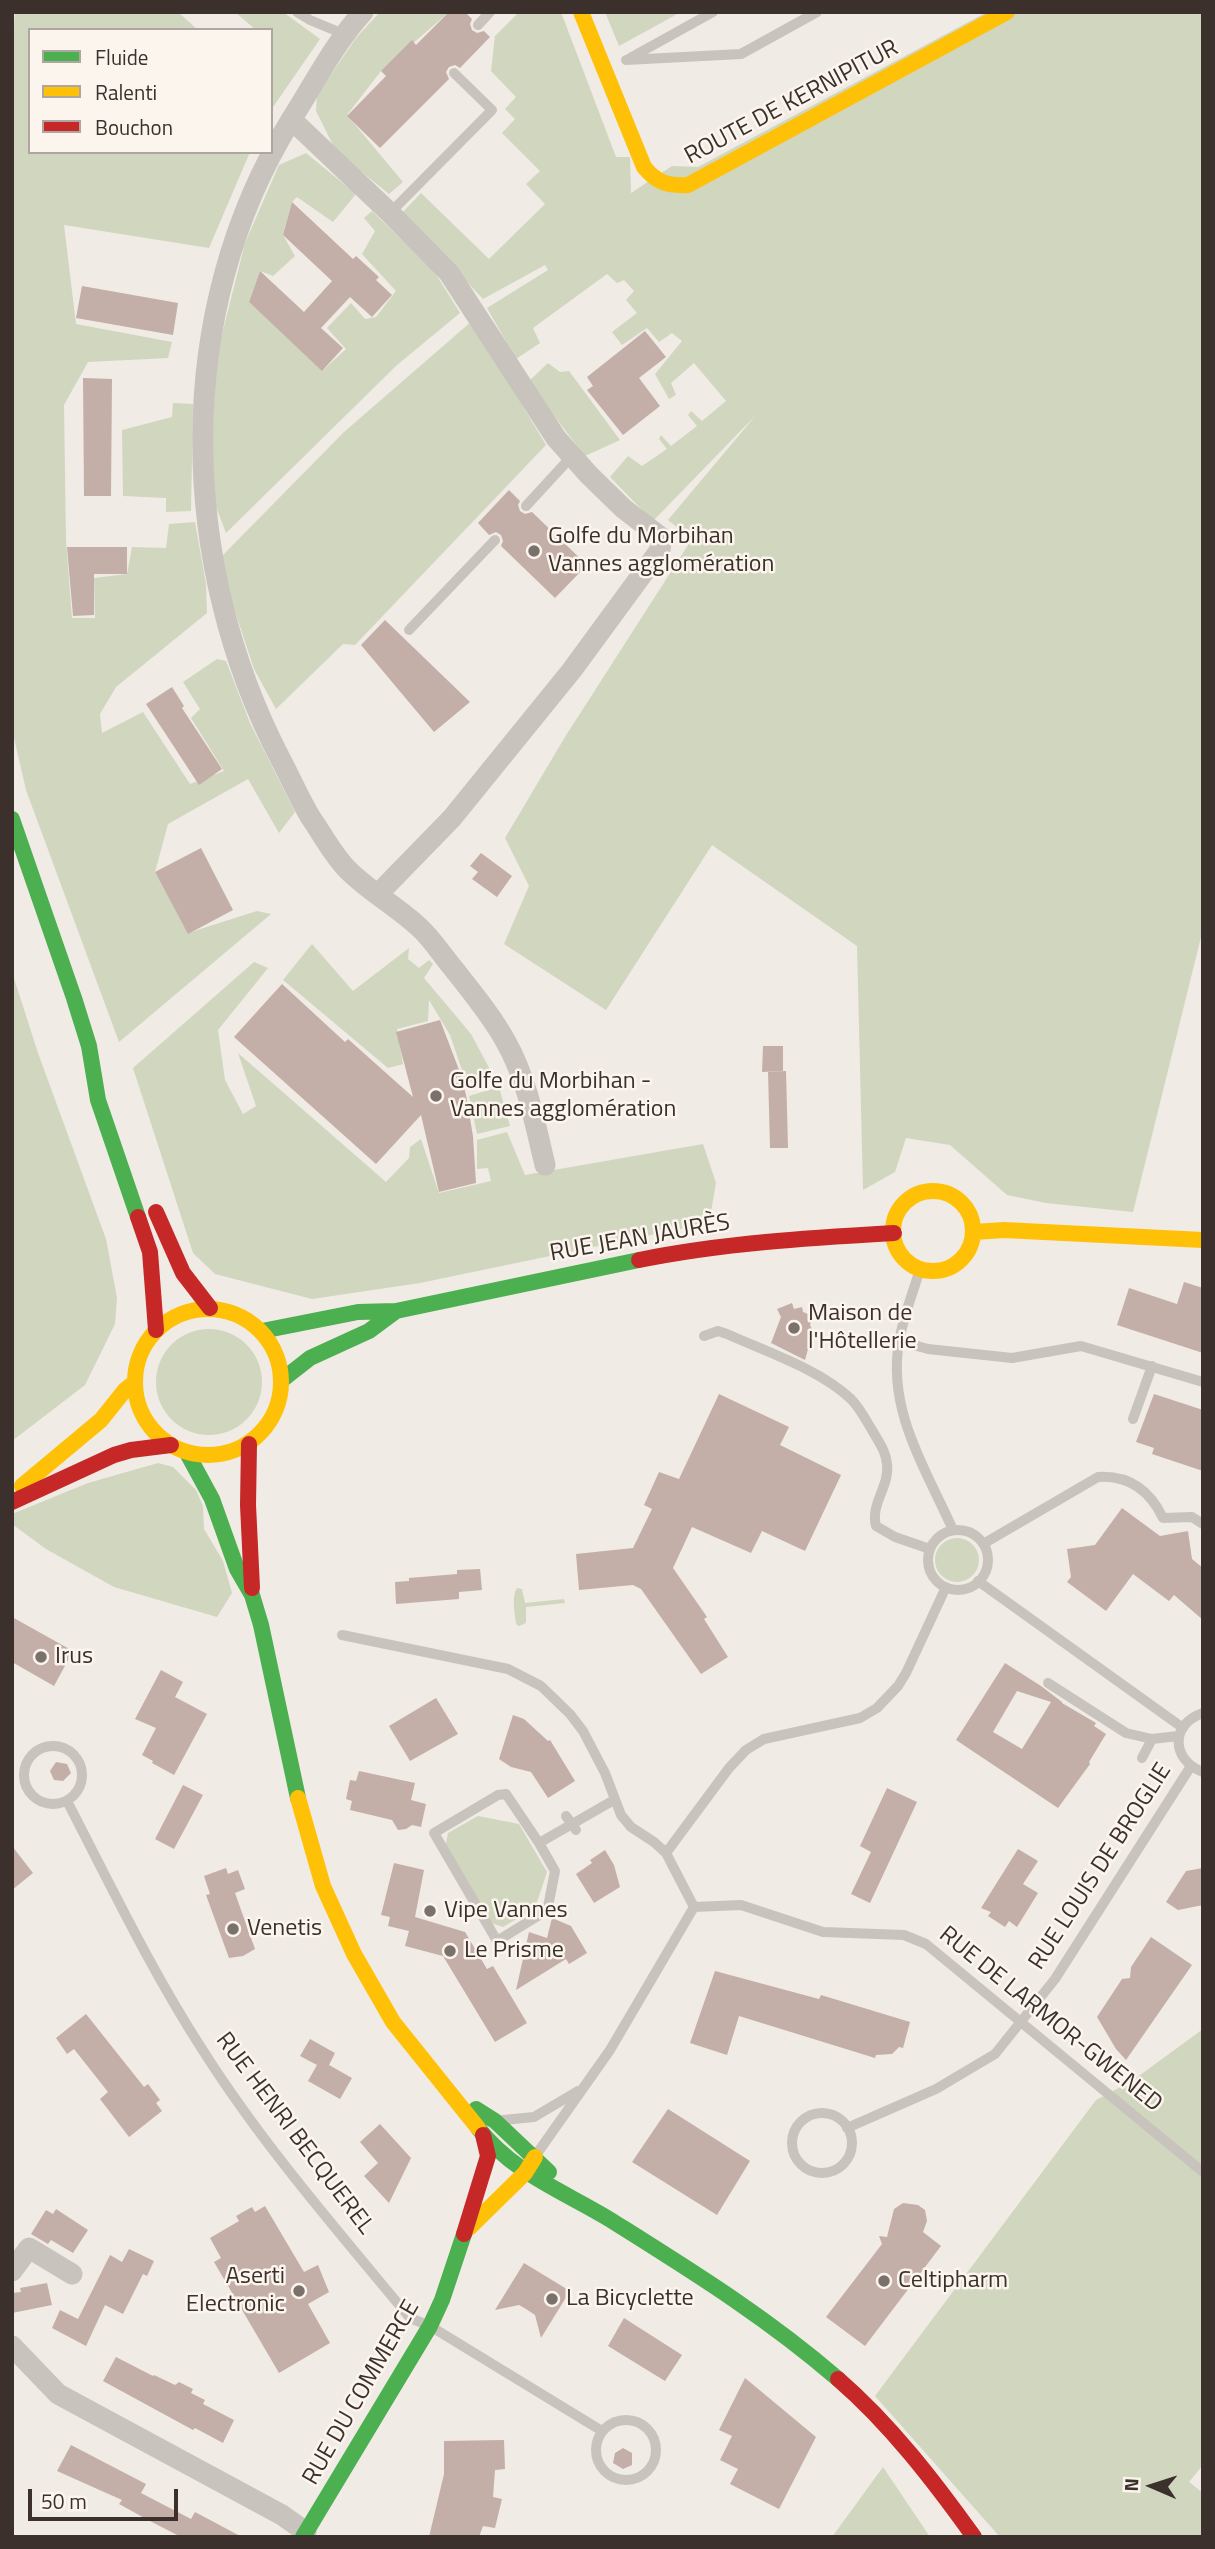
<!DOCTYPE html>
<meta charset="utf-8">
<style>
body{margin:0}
#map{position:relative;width:1215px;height:2549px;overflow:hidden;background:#f0ebe5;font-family:"Titillium Web",sans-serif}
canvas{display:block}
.frame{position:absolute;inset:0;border:14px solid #3b302b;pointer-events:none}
.legend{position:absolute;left:28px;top:28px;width:245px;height:126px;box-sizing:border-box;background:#fbf5ee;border:2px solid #aea6a0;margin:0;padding:9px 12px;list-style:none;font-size:21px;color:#3b302b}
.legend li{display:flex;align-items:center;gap:14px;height:35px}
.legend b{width:35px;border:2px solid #aea6a0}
.north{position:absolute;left:1117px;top:2451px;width:70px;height:70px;-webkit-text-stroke:5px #fbf5ee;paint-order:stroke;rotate:273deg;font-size:19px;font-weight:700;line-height:28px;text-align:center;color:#3b302b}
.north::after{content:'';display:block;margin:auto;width:24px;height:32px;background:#3b302b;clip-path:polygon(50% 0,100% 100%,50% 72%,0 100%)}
.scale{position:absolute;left:28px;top:2489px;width:150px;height:32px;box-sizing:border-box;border:4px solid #3b302b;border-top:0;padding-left:9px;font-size:21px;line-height:24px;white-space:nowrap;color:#3b302b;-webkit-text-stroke:5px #fbf5ee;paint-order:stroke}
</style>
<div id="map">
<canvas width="1215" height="2549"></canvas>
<div class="frame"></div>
<ul class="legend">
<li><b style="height:9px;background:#4caf50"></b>Fluide</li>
<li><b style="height:9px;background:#ffc107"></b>Ralenti</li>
<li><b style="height:9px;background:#c62828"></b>Bouchon</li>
</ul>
<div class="north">N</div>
<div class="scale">50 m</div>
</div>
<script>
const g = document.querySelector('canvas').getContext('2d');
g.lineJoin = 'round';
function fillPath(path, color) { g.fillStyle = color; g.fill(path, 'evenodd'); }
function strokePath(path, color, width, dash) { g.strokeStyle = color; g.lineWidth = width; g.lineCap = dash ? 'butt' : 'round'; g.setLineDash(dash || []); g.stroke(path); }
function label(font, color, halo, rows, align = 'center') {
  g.font = font + ' "Titillium Web",sans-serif'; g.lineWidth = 5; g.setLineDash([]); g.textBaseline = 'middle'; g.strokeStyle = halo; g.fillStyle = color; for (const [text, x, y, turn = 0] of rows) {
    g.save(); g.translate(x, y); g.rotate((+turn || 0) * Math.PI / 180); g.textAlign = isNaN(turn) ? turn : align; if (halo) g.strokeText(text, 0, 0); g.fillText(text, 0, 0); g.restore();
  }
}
fillPath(new Path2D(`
 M15,12h163l20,18h-168v122h220l-41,96 -145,-23 12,99 96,18 -4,16 -80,4 -24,43 2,135 6,78h23l-1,-40 33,-4 5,-27 34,1 3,-24 26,-2 11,62 1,29 -91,74 -16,27 2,19 41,-21 47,72 34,-13 -33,-53 9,-9 -17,-27 34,-23 9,2 24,62 45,89 -16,21 -31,-54 -80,45 -13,48 33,61 69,-22 14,3 -152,128 -93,-252 -14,-61v-669z
 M235,12h48l37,27 -49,71v-80h-15z
 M380,12h69l-68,59 -34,44 56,67 -14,12 -53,-43 -20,-40 1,-16 39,-57z
 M519,12h42l55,145h14l1,36 41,-27 26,1 289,-155h216v917l-70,283 -87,-9 -39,-8 -57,-50 -44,-7 -11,34 -32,18 -6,-244 -145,-101 -106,165 -102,-66 25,-58 -24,-48 60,-101 127,-198 -24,-19 88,-105 -103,106 -43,-44 18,-21 14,10 25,-17 -8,-10 2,-4 10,11 26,-20 -9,-11 3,-4 11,10 24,-20 -32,-38 -23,20 5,12 -7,4 -14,-25 27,-33 -10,-8 -13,9 -12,-14 -25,17 -10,-13 25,-19 -11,-13 8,-9 -10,-11 -7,3 -10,-9 -74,54 7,15 -24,16 -29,-51 61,-38 -3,-5 -62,34 -81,-86 19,-20 68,66 56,-55 -19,-20 14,-13 -38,-38 13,-14 -10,-10 11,-12 -25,-26 4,-35z
 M605,12h76l-62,34z
 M306,153l50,41 -23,28 -36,-25 -5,5 -9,33 12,21 -22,20 -13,-5 -11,31 74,68 23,-21 -19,-21 24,-25 14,16 11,-2 20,-26 -34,-37 13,-23 -11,-13 8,-7 62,60 26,42 -63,52 -171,168 -16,-42 6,-133 29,-115 34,-78z
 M472,321l74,124 -191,200 -12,-1 -67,65 -22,-40 -25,-76 -7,-37 122,-124z
 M548,363l12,9 9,-1 51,69 -35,16 -57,-74z
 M173,403l20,1 -2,107 -25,1v-14l-43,-2 -1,-66 50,-13z
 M312,944l41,47 56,-43 -1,11 11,9 10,-8 4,4 -9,14 47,56 23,43 -28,5 -16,-47 -21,-35 -1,21 -31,8 6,35 -15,4 -105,-88z
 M254,962l14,6 -50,62 7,50 18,34 13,-8 -18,-53 148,129 23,-24 1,-11 11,-8 18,54 52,-12 -3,-13 -11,1v-29l30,-8 18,43 178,-31 13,39 -7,40 -289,60 -108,16 -97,-25 -22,-21 -60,-185z
 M12,972l26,81 68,186 11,59 -2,26 -30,61 -73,56z
 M499,1087l11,39 -33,8 -8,-38z
 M156 1382a53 53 0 1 1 106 0a53 53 0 1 1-106 0Z
 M158,1463l15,4 23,23 7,16 1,23 19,32 9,32 -15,24 -103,-30 -68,-38 -34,-25v-10l76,-31z
 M935 1560a22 22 0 1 1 44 0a22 22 0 1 1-44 0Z
 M517,1588l5,1 3,14 39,-4 1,4 -39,4v16l-7,3 -3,-2c-1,-11 -5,-27 1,-36z
 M478,1816l41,8 28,48 -12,36 -32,19 -18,-6 -41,-67 4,-21z
 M1203,2029v436l-14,17 14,11v44h-203l-125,-141 221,-296 36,-19z
 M883,2467l47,70h-98z`), '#d1d6bf');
fillPath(new Path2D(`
 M449,12h16l7,7 -2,5 2,6 5,3 7,-2 6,6 -30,31 -5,-3 -6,2 -3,5 3,7 -69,69 -33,-32 39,-40 -5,-5 31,-31 4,5z
 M292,202l61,57 3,-3 23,21 -3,3 16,15 -20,22 -22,-20 -29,31 22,20 -21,23 -73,-69 11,-31 44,41 28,-31 -49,-46z
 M82,286l96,17 -5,32 -97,-17z
 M645,331l21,26 -27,21 21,28 -37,29 -36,-45 6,-4 -6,-9z
 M83,378l29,1 -1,117h-27z
 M509,490l11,11 -2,4 2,6 5,3 7,-2 55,53 -32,33 -54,-52 2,-5 -2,-6 -5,-3 -7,3 -11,-12z
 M67,547h60v27h-33v41l-21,1z
 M385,620l85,82 -36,30 -73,-87z
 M172,687l12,19 -2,2 40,61 -23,16 -53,-81z
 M201,848l32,62 -45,24 -33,-62z
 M481,853l31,23 -15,21 -25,-18 6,-7 -8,-6z
 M282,984l63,58 3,-3 65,58 -17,-65 44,-12 21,55 5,20 7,41 3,47 -37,9 -18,-77 -45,49 -142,-127z
 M763,1046h20v25l-21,1z
 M786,1071l2,77h-18l-2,-76z
 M1184,1282l19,6v65l-86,-28 12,-37 48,16z
 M792,1303l2,6 8,-2 1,5 10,4 -3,9 3,6 -8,29 -34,-17 10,-26 -4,-8z
 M719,1394l70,33 -9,18 61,30 -36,76 -43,-20 -11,22 -59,-26 -19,41 34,49 -3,2 24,38 -27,17 -60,-85 -8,-4 -54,5 -3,-36 57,-6 19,-39 -8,-4 15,-33 20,7z
 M1154,1394l49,16v61l-51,-17 2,-6 -18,-6z
 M1122,1508l38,28 28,-5 4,28 11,9v52l-29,-25 -5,6 -36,-27 -27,37 -39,-29 4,-5 -4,-28 28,-4z
 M480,1569l2,21 -23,2v7l-63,5 -1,-22 14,-1v-3l48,-4v-4z
 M12,1617l61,34 -19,35 -42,-24z
 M1005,1663l36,23 21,16v1l34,20 -2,3 12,8 -17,28 1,2 -32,44 -102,-68zM1017,1691l34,11 -29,47 -29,-17z
 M161,1670l22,12 -8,15 32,17 -33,61 -22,-12 1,-2 -11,-6 14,-27 -21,-9z
 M436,1698l22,36 -48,27 -21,-35z
 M513,1715l11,4 24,22 2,-1 25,41 -27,17 -17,-26 -20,-5 -12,-8z
 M56,1762l11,2 4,9 -8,8 -9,-1 -4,-9z
 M359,1771l56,12 -4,17 15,4 -5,23 -9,-2 -6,4 -8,1 -6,-10 -42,-10 2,-9 -6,-2 4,-19 6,1z
 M183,1785l20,10 -29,54 -19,-10z
 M887,1788l30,14 -47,101 -19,-9 20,-42 -11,-6z
 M12,1846l21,27 -21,17z
 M1018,1849l20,12 -15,23 15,9 -21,34 -8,-6 -4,6 -17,-11 3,-4 -10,-4z
 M605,1850l9,15 6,22 -26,16 -18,-29 16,-11 -2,-3z
 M394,1863l30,7 -9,47 50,15 22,37 6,-3 34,57 -32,19 -52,-86 -38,-10 4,-15 -21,-5 2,-9 -9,-2z
 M226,1868l2,6 10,-4 7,19 -10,4 20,56 -12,7 -14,2 -23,-63 4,-1 -6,-18z
 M1203,1868v37l-25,5 -12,-8 20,-31z
 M552,1918l19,8 16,27 -18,11 -3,-5 -50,31 13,-58 18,6z
 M1151,1937l41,28 -66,95 -10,-11 -19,-32 25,-38 8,-1 1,-11z
 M715,1971l104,28 2,-4 89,27 -7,26 -4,-1 -7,7 -16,1 -1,3 -136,-42 -12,39 -37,-12z
 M86,2014l58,73 4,-3 12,16 -4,3 6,8 -33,26 -29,-38 8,-7 -34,-43 -7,5 -11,-16z
 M310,2039l25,14 -6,12 23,13 -12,21 -32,-18 9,-16 -17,-9z
 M668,2109l82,52 -33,54 -85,-53z
 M380,2124l31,34 -22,45 -25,-27 14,-13 -18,-21z
 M903,2203l15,2 7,5 2,11 -4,11 18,14 -76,100 -39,-29 56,-73 -3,-8 8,1 7,-28z
 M265,2206l39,66 14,-7 11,27 -21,12 22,39 -51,30 -65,-111 7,-4 -11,-20 29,-17 -3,-5 16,-9 3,5z
 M56,2209l32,21 -15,23 -22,-13 -3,4 -17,-10 15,-24 7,4z
 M129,2249l25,12 -7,15 -4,-2 -20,40 -18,-9 -19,41 -34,-18 8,-18 18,9 32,-64 12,7z
 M524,2263l46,28 -29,47 -6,-23 -9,-6 -7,-4 -24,5z
 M47,2283l5,22 -40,8v-20l9,-1 -1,-4z
 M624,2318l58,37 -17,26 -57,-35z
 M116,2357l37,19 1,-1 21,10 4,-3 14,7 -2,4 14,7 -2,4 31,16 -11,23 -28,-15 -2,2 -90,-49z
 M745,2378l71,59 -37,72 -49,-25 8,-15 -18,-9 12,-24 -13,-6z
 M504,2440l1,29 -10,1 -2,27 9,2 -7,29 -12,-2 -4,11h-50l15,-63v-33z
 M71,2445l75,39 -5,9 50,26 4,-7 47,25h-61l-33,-17 -29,-16 3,-4 -65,-29z
 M623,2448l9,5v12l-9,4 -10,-6 2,-10z`), '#c3afa7');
strokePath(new Path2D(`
 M297,12l13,8 36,15
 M478,25l12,-13
 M630,58l83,-46
 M626,60l115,-6 76,-42
 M390,213l102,-103 -38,-37
 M526,506l46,-50
 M409,630l86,-90
 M920,1269c-7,24 -17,48 -21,73 -12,69 27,127 54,188
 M704,1336l14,-5 9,3c40,18 92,35 124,65 8,8 15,21 21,31 6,11 14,21 15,34 3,22 -17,40 -11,62l19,11 35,12
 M899,1341l29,8 84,9 69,-12 122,36
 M1133,1419l19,-53
 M928 1560a30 30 0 1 1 60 0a30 30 0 1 1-60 0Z
 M983,1544l115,-67c31,-2 52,14 65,41l29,-1 11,7
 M978,1581l205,147
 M342,1635l166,34 33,17 29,28 13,17 22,42 16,42 10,12 23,15 12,11
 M1048,1683l78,50 26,6
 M1203,1713c-33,11 -32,47 0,59
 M24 1775a29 29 0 1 1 58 0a29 29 0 1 1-58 0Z
 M1142,1758l10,-19 26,-3
 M506,1794l33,49 16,28 -7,36 -7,7 -44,27 -63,-108 64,-38z
 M67,1801c43,83 84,169 135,248 60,95 136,182 208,269l20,8 172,105
 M566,1816l10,14
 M539,1843l75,-43
 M694,1907l47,-2 82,27 81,3 22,9 277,228
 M694,1907l-28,-54 63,-85 17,-18 18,-11 96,-21 17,-10 21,-22 8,-13 40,-86
 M792 2143a30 30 0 1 1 60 0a30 30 0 1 1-60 0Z
 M503,2120l31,-3 44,-26
 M847,2128l89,-39 59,-35 60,-75 136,-213
 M536,2155l74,-105 84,-143
 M596 2450a30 30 0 1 1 60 0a30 30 0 1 1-60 0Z`), '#c9c3be', 10);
strokePath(new Path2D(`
 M363,12c-29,32 -49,72 -72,108 -119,192 -113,443 -10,640 10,19 19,40 30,58 12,17 23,39 38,53 21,21 49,36 71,57 12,11 22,27 33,40 18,23 39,48 53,74 21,37 29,82 39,123
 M292,120l98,93 59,60 107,165 33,37 35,34 38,29 -2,12 -88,120 -120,148 -74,76
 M12,2271l17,-23 43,26
 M12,2346l46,48 224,121 24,17`), '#c9c3be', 21);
strokePath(new Path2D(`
 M12,819l62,179 15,48 9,54 40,117
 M262,1331l96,-19 38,-1 243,-51
 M282,1380l28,-22 59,-27 27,-20
 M187,1453l25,46 25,70 15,26 9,30 37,173
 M476,2109l19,12 54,51
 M478,2128c35,45 83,62 131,91 81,51 156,97 229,160
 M303,2537l127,-211 12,-26 22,-66`), '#4caf50', 16);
strokePath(new Path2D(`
 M581,12l63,155c13,16 24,19 44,18l319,-173
 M893 1231a40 40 0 1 1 80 0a40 40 0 1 1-80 0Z
 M974,1232l30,-2 199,10
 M135 1382a73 73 0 1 1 146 0a73 73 0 1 1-146 0Z
 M22,1486l79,-66 24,-30 10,-8
 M298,1798l25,88 31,68 39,68 85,106
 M469,2228l56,-55 10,-16`), '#ffc107', 16);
strokePath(new Path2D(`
 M156,1212l27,61 27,35
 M138,1217l12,35 6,78
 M639,1260c84,-17 169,-22 255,-27
 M249,1444l-1,61 4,83
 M12,1502l102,-47 17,-5 40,-5
 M464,2234l24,-78 -5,-21
 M838,2379c52,45 96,102 136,158`), '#c62828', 16);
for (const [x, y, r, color] of [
 [534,551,7,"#7a716c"],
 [436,1096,7,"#7a716c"],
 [794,1328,7,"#7a716c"],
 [41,1657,7,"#7a716c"],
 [430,1911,7,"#7a716c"],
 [233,1929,7,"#7a716c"],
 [450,1951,7,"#7a716c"],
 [884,2281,7,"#7a716c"],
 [299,2291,7,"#7a716c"],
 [552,2299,7,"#7a716c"]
]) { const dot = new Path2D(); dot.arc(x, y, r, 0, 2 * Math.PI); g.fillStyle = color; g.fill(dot); strokePath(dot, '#fbf5ee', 2.5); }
label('24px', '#3b302b', '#fbf5ee', [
 ["ROUTE DE KERNIPITUR",792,103,-28],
 ["RUE JEAN JAURÈS",640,1239,-10],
 ["RUE LOUIS DE BROGLIE",1101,1867,-57],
 ["RUE DE LARMOR-GWENED",1050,2020,39],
 ["RUE HENRI BECQUEREL",294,2134,53],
 ["RUE DU COMMERCE",362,2393,-60]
]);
label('24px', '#3b302b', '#fbf5ee', [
 ["Golfe du Morbihan",548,537],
 ["Vannes agglomération",548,565],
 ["Golfe du Morbihan -",450,1082],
 ["Vannes agglomération",450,1110],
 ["Maison de",808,1314],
 ["l'Hôtellerie",808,1342],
 ["Irus",55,1657],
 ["Vipe Vannes",444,1911],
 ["Venetis",247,1929],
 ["Le Prisme",464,1951],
 ["Aserti",285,2277,"right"],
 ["Electronic",285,2305,"right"],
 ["Celtipharm",898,2281],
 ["La Bicyclette",566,2299]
], 'left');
</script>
